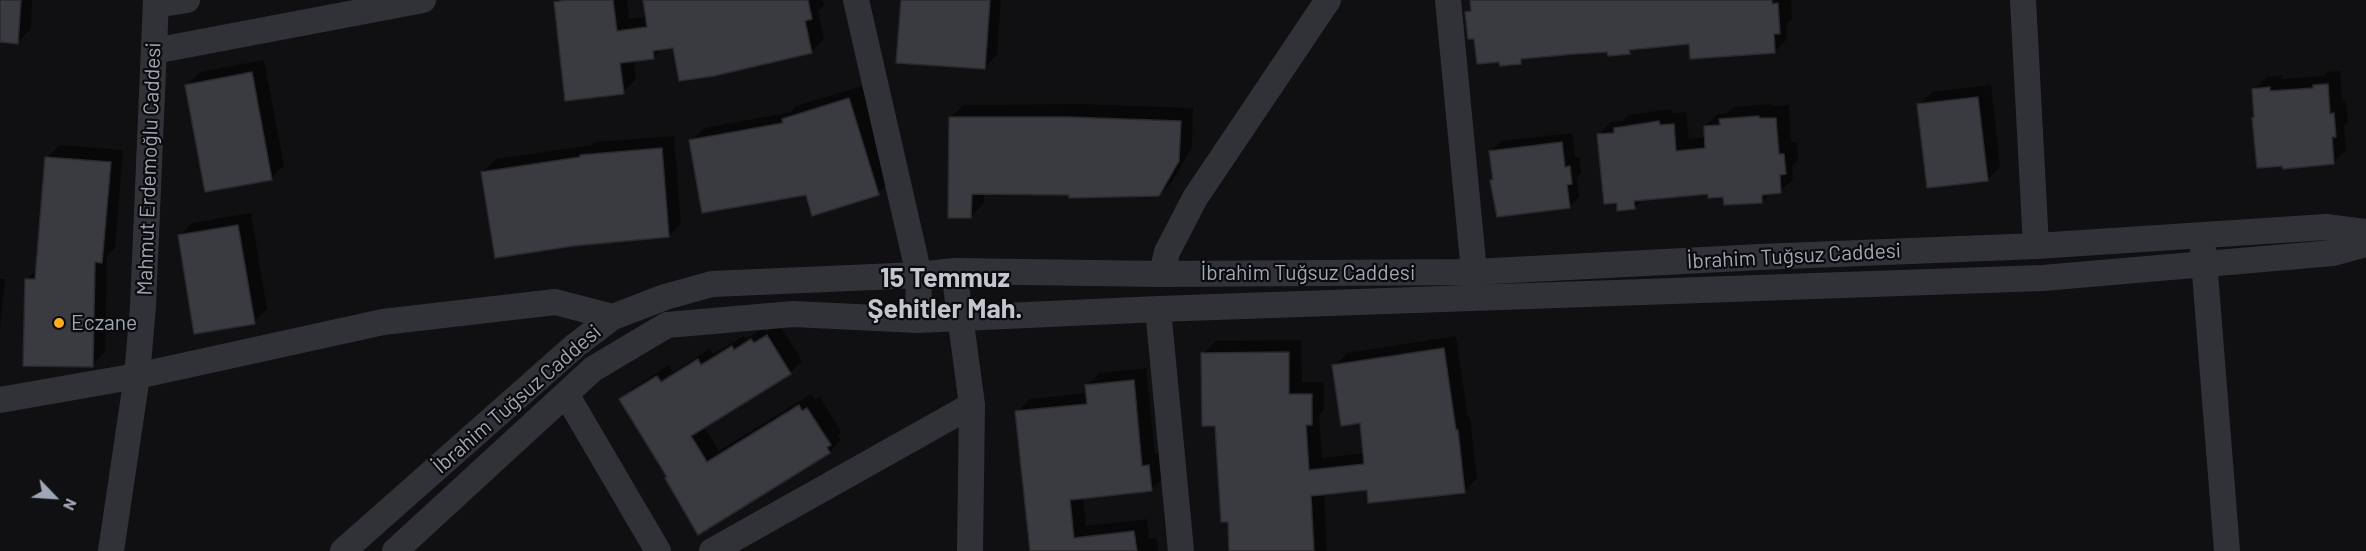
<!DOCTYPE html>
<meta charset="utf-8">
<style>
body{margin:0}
#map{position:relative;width:2366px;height:551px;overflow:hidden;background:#101012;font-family:Barlow,sans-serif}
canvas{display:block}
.north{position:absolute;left:24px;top:467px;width:60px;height:60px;-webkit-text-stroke:4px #0b0b0d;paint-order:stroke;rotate:115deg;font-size:16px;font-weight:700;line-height:24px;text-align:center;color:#a0a7b4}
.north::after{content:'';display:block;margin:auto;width:21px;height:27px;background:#a0a7b4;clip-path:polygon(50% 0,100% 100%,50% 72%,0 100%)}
</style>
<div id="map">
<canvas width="2366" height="551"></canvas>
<div class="north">N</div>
</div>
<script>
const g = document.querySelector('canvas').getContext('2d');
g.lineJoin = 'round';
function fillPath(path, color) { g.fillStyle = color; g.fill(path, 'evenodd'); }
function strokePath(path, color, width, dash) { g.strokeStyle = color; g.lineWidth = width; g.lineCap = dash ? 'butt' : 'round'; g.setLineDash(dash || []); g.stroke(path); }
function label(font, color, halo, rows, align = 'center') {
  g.font = font + ' Barlow,sans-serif'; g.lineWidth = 4.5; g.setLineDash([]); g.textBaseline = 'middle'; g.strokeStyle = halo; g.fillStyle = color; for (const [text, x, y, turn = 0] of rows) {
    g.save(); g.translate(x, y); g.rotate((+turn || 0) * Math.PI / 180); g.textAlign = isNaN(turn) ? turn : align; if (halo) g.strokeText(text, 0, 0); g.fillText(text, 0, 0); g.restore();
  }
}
fillPath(new Path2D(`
 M0,0h32l-1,29 -13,13 -18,-1z
 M557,0h70l2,19 18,-3 -3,-16h179l1,5 -6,6 6,28 -13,13 -136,-5 -12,1 -10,10 -19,2 2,20 -13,12 -68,-90z
 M902,0h99l-4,55 -13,13z
 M1471,0h320l1,19 -6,6 1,14 -13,13 -84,-10 -57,6 -4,4 -20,-2 -84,8 -4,4 -21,-2 -25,-23 -8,-25 5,-5z
 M264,60l20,106 -13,12 -84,-93 13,-13z
 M2340,71l2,30h4l2,21 -4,4 2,24 -13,13 -77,-48 -2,-25 13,-13 15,-2v4l42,-3 3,-4z
 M1991,85l9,82 -13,13 -68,-75 13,-13z
 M862,86l29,94 -13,13h-71l-116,-52 13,-13 87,-16 5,-6z
 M1082,104l111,4 -1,39 -20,35 -13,13 -175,-2v10l-13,13 -21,-98 13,-13z
 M1771,104v2l18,-1 2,37h6l1,18 -6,6 1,13 -13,13 -9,1 -9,9 -53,-10 -66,7 -9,9 -35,-73 12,-13 12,-1 5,-6 44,-6v4l14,-1 3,27 17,-2 -1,-11 13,-12 9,-1 7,-6z
 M1572,133l3,24h4l2,16 -4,4 2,20 -10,10 -77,-26 2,-2 -3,-28 10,-10z
 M674,136l7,87 -12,13 -97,8 -89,-72 13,-13 96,-14 2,-3z
 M60,145l63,5 -8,98 -8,8 -2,97 -13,12 -66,-85 12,-12 9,-111z
 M251,213l16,96 -13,13 -75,-86 13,-13z
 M0,279h5l-5,50z
 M779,324l23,37 -12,12 -86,53 15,25 92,-57 4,6 5,-3 21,35 -3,3 3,5 -11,12 -131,81 -30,-57 -48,-77 12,-11 36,-23 4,7 37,-23 3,5 31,-18 2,3 18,-11 2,4z
 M1456,336l12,82 2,-1 7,61 -13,13 -96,-3 -44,5 3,58h-96l-2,-31 -13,-96 -13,-70 13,-13 85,-1 1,42h22v28l-5,5 3,43 42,-5 -3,-31 -27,-56 13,-13z
 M1146,368l9,86 6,-1 3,24 -13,13 -68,7 3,29 61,-7 2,20 8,-1 1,13h-127l-14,-139 13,-13 58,-6 -1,-8 13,-12z`), '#0007');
const building = new Path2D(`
 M0,0h21l-3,44 -18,-2z
 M566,0h47l4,31 30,-4 -4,-27h165l4,19 -7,2 7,32 -98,23 -35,5 -6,-33 -20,3 1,8 -34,4 4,31 -59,7 -11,-99z
 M901,0h89l-5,69 -89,-6z
 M1470,0h302v4l6,-1 2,31h-6l1,19 -85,6 -1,-15 -60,6 1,4 -22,2 -1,-4 -33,2 -53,5v5l-21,2 -1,-4 -22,2 -3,-25h-6l-3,-27 6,-1z
 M252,72l20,108 -67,12 -20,-107z
 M2328,84l2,30 4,-1 2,24h-4l2,27 -51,5 -1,-3 -25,2 -5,-50 2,-1 -2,-28 18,-2v4l43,-3v-3z
 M1978,97l10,84 -61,7 -10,-84z
 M849,98l30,97 -67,21 -6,-21 -104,18 -13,-73 94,-17 -1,-4z
 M1759,116v2h17l3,36h5l2,20 -6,1 1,18 -19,2v8l-38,2 -1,-8 -15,1v-4l-74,7 1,8 -18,2v-8l-13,1 -7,-70 17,-1v-5l45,-7 1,4 14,-1 2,27 29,-3 -1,-22 16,-1 -1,-6z
 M949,117h119l113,4 -2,40 -20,35 -90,2v-3l-97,-1 -1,24h-23z
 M1562,142l3,25 5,-1 2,18 -5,1 3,23 -73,9 -7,-37h3l-4,-29z
 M662,148l7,89 -96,9 -78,12 -14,-86 99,-15v-2z
 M45,157l66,5 -9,101 -7,-1 -2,105 -70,-1 2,-87h10z
 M238,225l17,99 -61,10 -16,-99z
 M767,335l24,39 -100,62 16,26 92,-57 3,6 5,-3 24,37 -4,2 3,6 -132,82 -33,-57 2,-1 -48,-78 38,-23 4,6 37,-23 3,6 31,-19 2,4 17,-11 3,4z
 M1444,348l12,82h2l7,63 -97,10 -1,-13 -56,6 3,55h-85l-1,-29h-7l-6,-96h-13l-1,-73 88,-1v42h23v31h-6l3,45 55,-6 -4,-41 -19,3 -9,-61z
 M1134,380l8,86 7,-1 3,26 -82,9 4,38 60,-7 3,20h-107l-15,-140 72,-7 -2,-19z`);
fillPath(building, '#3a3b40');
strokePath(building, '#2a2a2e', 1.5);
strokePath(new Path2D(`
 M856,0l63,275 -1,45
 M1448,0l26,272
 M2023,0l13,246
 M156,5l31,-5
 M154,51l269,-51
 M2203,248l24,303
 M954,271l18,134 -2,146
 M1162,274l5,-22 28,-54 133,-198
 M1158,309l23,242
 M566,394l92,157
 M0,400l137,-24 246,-54 172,-20 58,15
 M111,551l26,-175 6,-70 13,-306
 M343,551l233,-206 37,-28 52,-20 47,-13 207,-9 35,-4 208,3 312,-2 286,-15 276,-11 290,-19 40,5
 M395,551l198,-182 74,-44 126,-11 125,6 240,-11 885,-31 290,-25 33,-9
 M712,551l260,-146`), '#313237', 26);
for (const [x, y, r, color] of [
 [59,323,6,"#fdae1d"]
]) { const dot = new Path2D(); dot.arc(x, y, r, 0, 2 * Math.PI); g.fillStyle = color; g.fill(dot); strokePath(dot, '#0b0b0d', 2); }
label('21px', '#a0a7b4', '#0b0b0d', [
 ["Mahmut Erdemoğlu Caddesi",149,169,-88],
 ["İbrahim Tuğsuz Caddesi",1794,256,-3],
 ["İbrahim Tuğsuz Caddesi",1308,273],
 ["İbrahim Tuğsuz Caddesi",517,399,-41]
]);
label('21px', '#a0a7b4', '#0b0b0d', [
 ["Eczane",71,323]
], 'left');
label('bold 27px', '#c2c6cf', '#0b0b0d', [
 ["15 Temmuz",945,278],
 ["Şehitler Mah.",945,309]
]);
</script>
